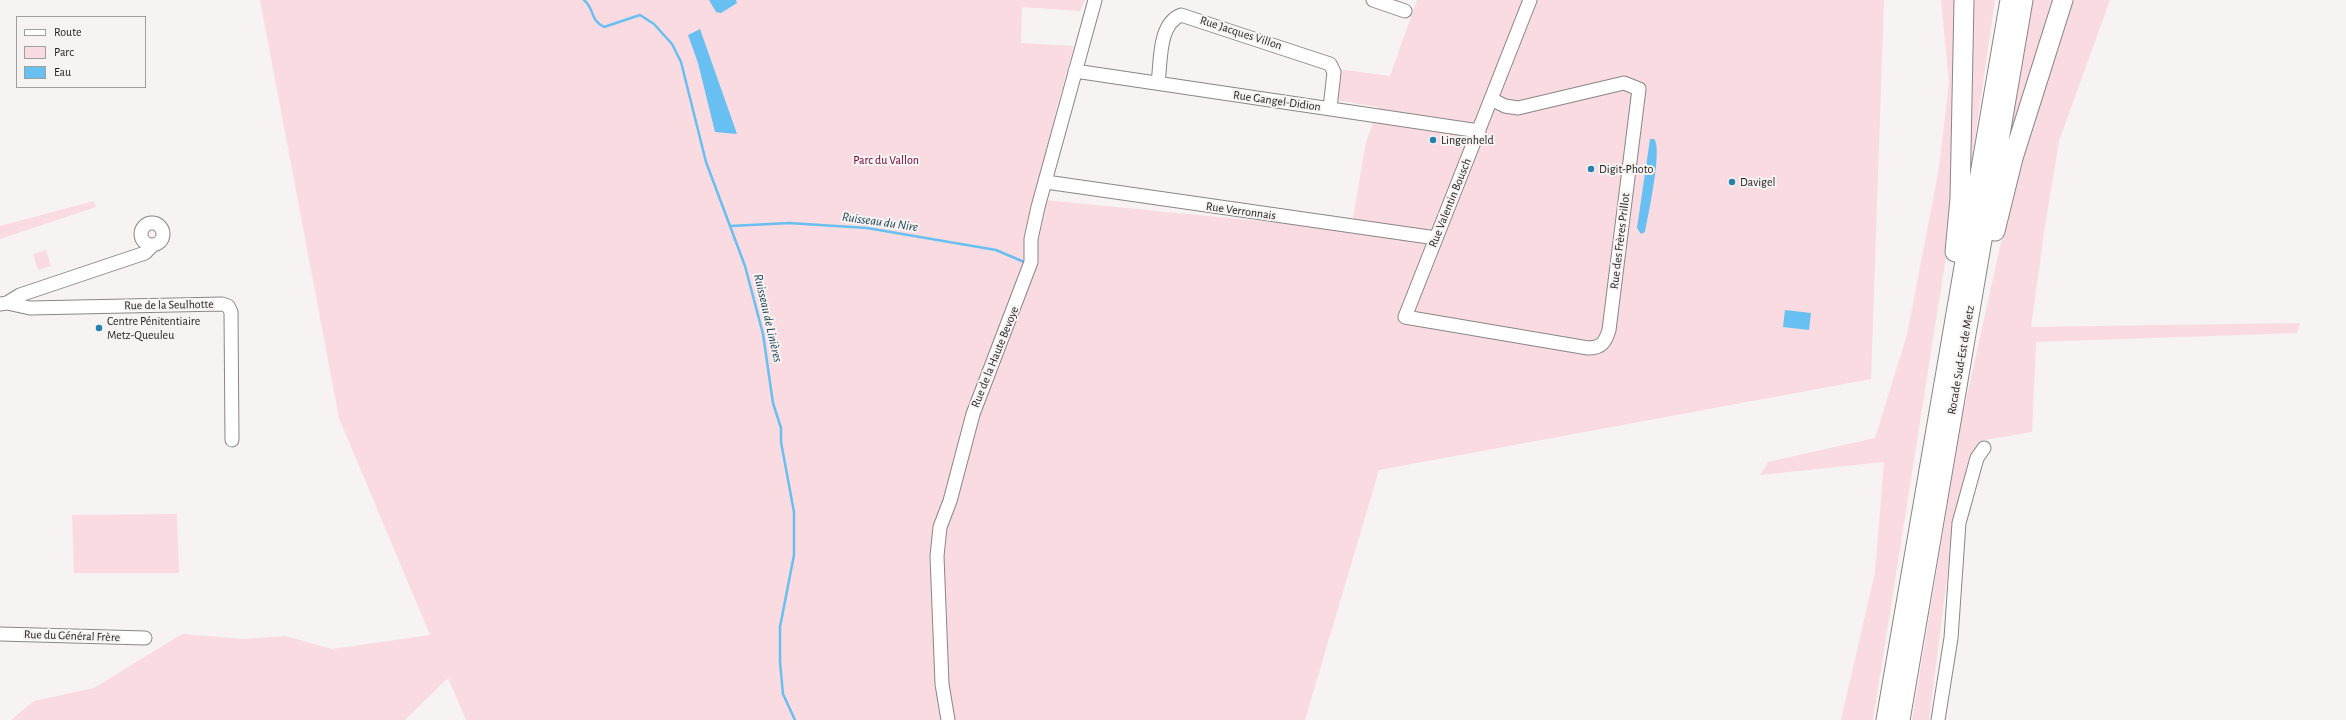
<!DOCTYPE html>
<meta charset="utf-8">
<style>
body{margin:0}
#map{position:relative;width:2346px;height:720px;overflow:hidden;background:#f7f3f3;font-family:"Alegreya Sans",sans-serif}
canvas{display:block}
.legend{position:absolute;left:16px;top:16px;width:130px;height:72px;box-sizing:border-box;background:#f7f3f3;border:1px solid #a19e9e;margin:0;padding:5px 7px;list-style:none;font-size:12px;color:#1f1e1e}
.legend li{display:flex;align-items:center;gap:8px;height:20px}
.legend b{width:20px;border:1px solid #a19e9e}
</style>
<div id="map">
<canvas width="2346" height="720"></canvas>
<ul class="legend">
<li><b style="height:5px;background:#fff"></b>Route</li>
<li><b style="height:11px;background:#f9dbe1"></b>Parc</li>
<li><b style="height:11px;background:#67c0f1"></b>Eau</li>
</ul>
</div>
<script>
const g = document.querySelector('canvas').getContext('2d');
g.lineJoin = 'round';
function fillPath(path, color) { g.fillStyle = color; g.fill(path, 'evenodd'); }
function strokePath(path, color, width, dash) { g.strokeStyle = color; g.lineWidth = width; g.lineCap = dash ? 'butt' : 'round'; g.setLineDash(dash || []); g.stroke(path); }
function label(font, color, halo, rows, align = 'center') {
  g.font = font + ' "Alegreya Sans",sans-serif'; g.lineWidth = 4; g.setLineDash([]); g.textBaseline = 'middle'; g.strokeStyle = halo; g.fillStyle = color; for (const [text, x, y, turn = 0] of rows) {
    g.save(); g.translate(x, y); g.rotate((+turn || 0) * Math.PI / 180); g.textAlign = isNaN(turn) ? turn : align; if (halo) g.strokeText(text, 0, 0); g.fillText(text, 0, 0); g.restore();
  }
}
fillPath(new Path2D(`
 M260,0h825l-5,11 -58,-4 -1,36 53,3 -19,68 -10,86 306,30 15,-88 13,-35 -44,-7 3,-31 52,7 27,-76h467l-13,379 -492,91 -74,250h-839l-18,-42 -43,42h-394l23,-19 60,-13 88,-54 62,5 41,-3 47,13 98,-14 -91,-217z
 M1941,0h15l-2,123 -6,121 -75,476h-32l34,-148 9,-110 -124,13 8,-13 107,-24 32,-103 32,-167 10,-86z
 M1973,0h22l-25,173z
 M2033,0h20l-48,154z
 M2074,0h36l-51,141 -14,85 -14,101 269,-4 -3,10 -261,9 -4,90 -53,9 -24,74 -26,205h-17l50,-302 48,-216z
 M94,201l2,6 -96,32v-13z
 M46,250l5,16 -13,4 -5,-16z
 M177,514l2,59h-105l-2,-58z`), '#f9dbe1');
fillPath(new Path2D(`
 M709,0h27l1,3 -16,10 -5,-1z
 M700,29l37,105 -22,-2 -17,-69 -10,-28z
 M1650,139h4c9,8 -6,78 -9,93l-4,2 -4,-6z
 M1785,310l26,3 -2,17 -26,-3z`), '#67c0f1');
strokePath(new Path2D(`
 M584,0c11,9 5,19 20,27l36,-12 14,9 18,20 9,18 25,100 39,104 18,68 10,69 8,25v14l13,70v43l-14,72v35l3,32 12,26
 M731,226l58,-3 78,5 129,22 28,12`), '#67c0f1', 2.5);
const minor = new Path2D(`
 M1373,0l32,11
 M1075,71l404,60
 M1158,83c3,-21 0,-59 23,-68l149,49 4,8 -4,36
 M1491,99l14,7 13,2 106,-25 15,6 -30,241c-4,13 -8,18 -21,18l-183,-31 125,-317
 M1046,182l390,56
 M141 234a11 11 0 1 1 22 0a11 11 0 1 1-22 0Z
 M7,303l13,-8 125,-42 8,-8
 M0,304l7,-1 23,5 192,-4 6,2 3,6 1,128
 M0,634l145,4
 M948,720l-6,-36 -5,-128 3,-29 10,-26 23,-87 58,-152v-23l7,-32 57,-207
 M1938,720l13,-82 8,-115 18,-65 7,-10`);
const highway = new Path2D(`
 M1995,231l18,-73 50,-158
 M1955,252l5,-53 4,-199
 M1886,720l124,-720
 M1900,720l123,-720`);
strokePath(minor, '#8a8687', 15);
strokePath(highway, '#8a8687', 21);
strokePath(minor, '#fff', 13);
strokePath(highway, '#fff', 19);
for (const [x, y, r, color] of [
 [1433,140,4,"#2582af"],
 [1591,169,4,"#2582af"],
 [1732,182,4,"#2582af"],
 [99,328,4,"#2582af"]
]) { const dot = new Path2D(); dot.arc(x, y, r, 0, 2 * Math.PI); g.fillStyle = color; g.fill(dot); strokePath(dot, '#f7f3f3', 1.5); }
label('12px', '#1f1e1e', '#f7f3f3', [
 ["Rue Jacques Villon",1241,33,18],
 ["Rue Gangel-Didion",1277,101,8],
 ["Rue Valentin Bousch",1450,203,-68],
 ["Rue Verronnais",1241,211,8],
 ["Rue des Frères Prillot",1620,241,-83],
 ["Rue de la Seulhotte",169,305,-1],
 ["Rue de la Haute Bevoye",995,357,-68],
 ["Rocade Sud-Est de Metz",1961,360,-80],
 ["Rue du Général Frère",72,636,2]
]);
label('12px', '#1f1e1e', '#f7f3f3', [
 ["Lingenheld",1441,140],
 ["Digit-Photo",1599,169],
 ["Davigel",1740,182],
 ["Centre Pénitentiaire",107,321],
 ["Metz-Queuleu",107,335]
], 'left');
label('12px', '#6f0032', '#f7f3f3', [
 ["Parc du Vallon",886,160]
]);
label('italic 13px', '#1c4358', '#f7f3f3', [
 ["Ruisseau du Nire",880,222,8],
 ["Ruisseau de Linières",768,318,77]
]);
</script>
